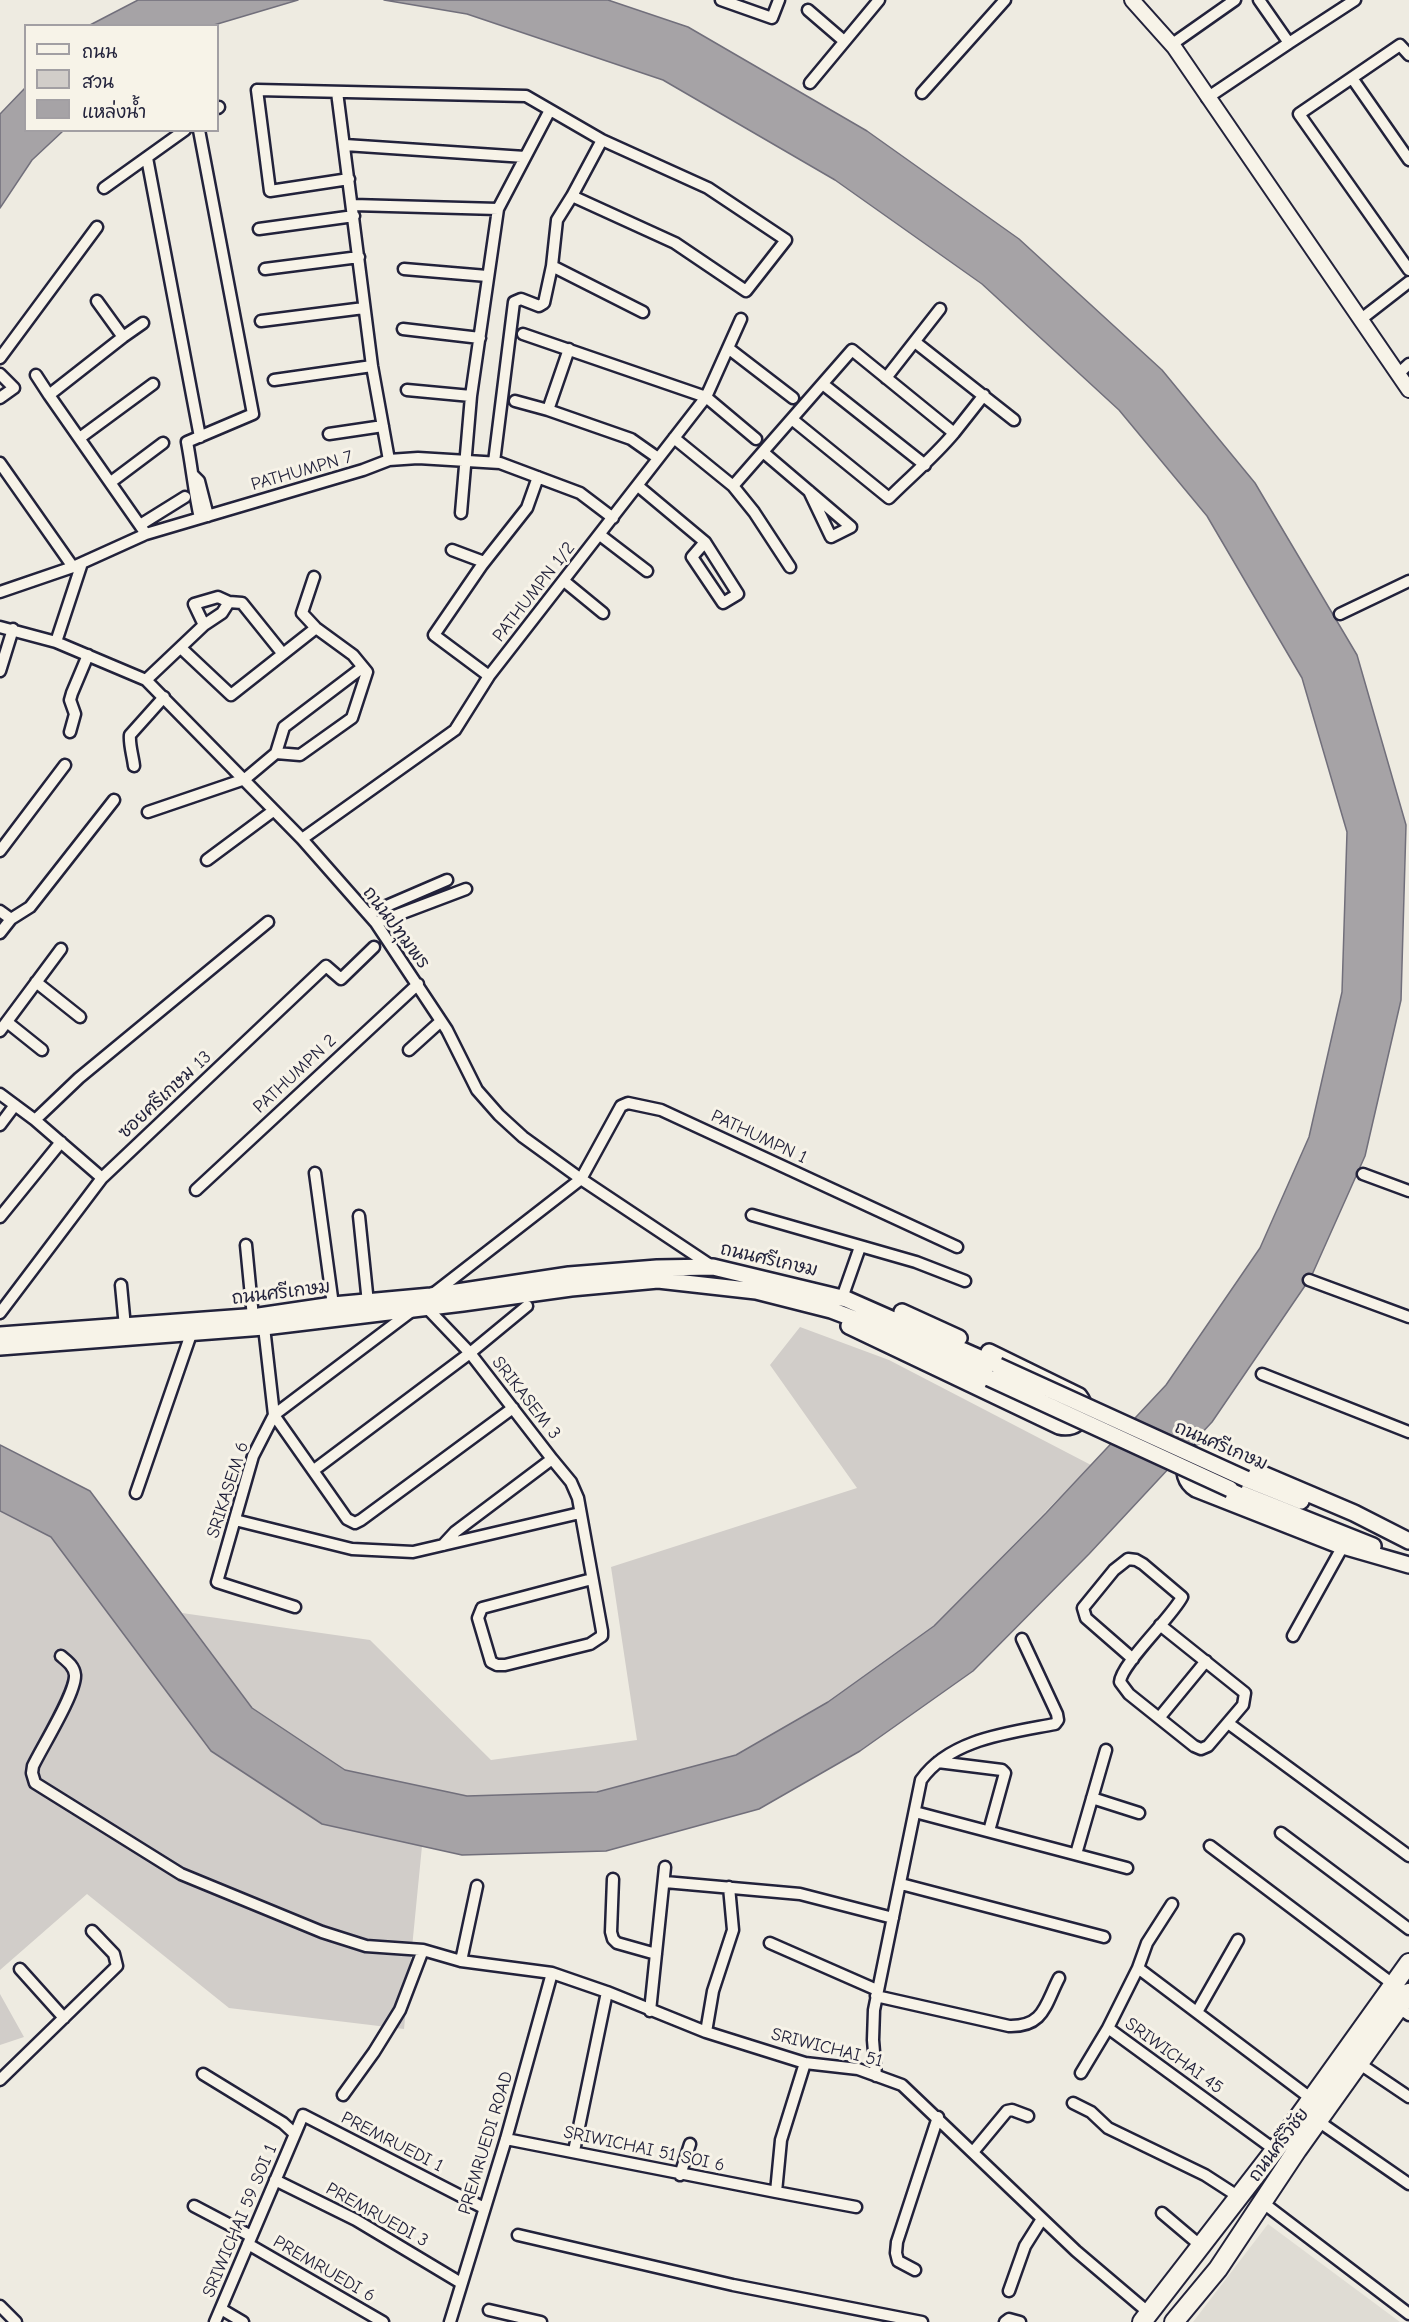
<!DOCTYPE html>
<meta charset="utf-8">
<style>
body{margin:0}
#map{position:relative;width:1409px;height:2322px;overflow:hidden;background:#eeebe1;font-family:"Comic Neue","Playpen Sans Thai",sans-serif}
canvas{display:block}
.legend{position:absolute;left:24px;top:24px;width:195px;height:108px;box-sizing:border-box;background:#f7f3e8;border:2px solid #a29fa3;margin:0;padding:8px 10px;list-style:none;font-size:18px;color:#22223b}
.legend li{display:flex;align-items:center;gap:12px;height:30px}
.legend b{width:30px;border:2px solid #a29fa3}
</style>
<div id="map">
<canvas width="1409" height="2322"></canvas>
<ul class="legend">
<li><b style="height:8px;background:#f7f3e8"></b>ถนน</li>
<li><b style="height:16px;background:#d1cdc9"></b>สวน</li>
<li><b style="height:16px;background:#a6a3a6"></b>แหล่งน้ำ</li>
</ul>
</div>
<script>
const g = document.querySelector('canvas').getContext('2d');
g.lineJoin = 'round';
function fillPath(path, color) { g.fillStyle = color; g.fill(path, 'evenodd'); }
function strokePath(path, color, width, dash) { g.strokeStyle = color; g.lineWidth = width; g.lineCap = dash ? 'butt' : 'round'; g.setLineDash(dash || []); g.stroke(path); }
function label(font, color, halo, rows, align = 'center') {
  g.font = font + ' "Comic Neue","Playpen Sans Thai",sans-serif'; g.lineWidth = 6; g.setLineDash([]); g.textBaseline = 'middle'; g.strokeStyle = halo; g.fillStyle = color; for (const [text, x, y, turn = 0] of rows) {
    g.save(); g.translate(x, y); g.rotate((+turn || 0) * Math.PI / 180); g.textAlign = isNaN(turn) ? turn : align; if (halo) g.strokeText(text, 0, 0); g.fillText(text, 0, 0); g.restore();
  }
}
fillPath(new Path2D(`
 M1268,2224l132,98h-207z`), '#dfdcd4');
fillPath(new Path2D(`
 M800,1327l89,33 202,105 -157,161 -106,76 -92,53 -139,37 -130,4 -122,-26 -93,-62 -70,-95 188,27 121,120 146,-20 -26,-173 246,-79 -87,-123z
 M0,1511l51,26 84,111 187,176 100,22 -18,183 -175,-21 -142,-114 -87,76z
 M0,1994l24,43 -24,8z`), '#d1cdc9');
const water = new Path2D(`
 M138,0h160l-84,25h-124z
 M384,0h224l80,27 179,104 152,108 143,131 93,113 102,172 49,170 -5,175 -36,156 -54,121 -99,145 -123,132 -116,117 -113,80 -101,58 -153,42 -144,4 -140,-31 -111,-73 -160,-214 -51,-26v-66l90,46 162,217 93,62 122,26 130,-4 139,-37 92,-53 106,-76 112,-113 120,-128 94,-137 49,-111 33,-145 5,-160 -45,-154 -95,-162 -88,-106 -137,-126 -147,-104 -172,-100 -196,-66z
 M25,88l1,42 37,1 -31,29 -32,48v-94z`);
fillPath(water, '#a6a3a6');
strokePath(water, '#716f7b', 1.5);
const minor = new Path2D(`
 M721,0l51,18 7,-18
 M1259,0l30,43 66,-43
 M808,10l36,31
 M1171,45l64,-45
 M1409,55l-9,-10 -101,69 110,156
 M1352,78l57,82
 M810,83l69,-83
 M337,92l35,274 17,94
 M922,93l83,-93
 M1207,98l82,-55
 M218,108l1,-1
 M199,130l54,284 -66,28c5,26 7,50 13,76
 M345,145l180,12
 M147,158l53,279
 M349,179l-79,12 -13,-101 269,6 76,44 106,48 78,52 -40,51 -71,-48 -103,-47 30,-56
 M104,188l81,-58
 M353,205l145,4
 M259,229l95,-13
 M552,266l91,46
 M265,269l94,-12
 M404,269l83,7
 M97,301l26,36 -74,58 97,139
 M1360,320l49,-38
 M261,321l103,-13
 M403,329l77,9
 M523,334l183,63 50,42
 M123,337l20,-14
 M915,342l99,78
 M728,348l65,50
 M0,358l97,-131
 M0,374l14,14 -14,10
 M1398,374l11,-10
 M36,375l13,20
 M886,378l54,-69
 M274,380l98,-14
 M824,385l101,80
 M407,390l64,6
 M515,401l33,9 83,29 27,19
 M548,410l21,-61
 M954,433l30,-38
 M329,434l54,-8
 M81,437l72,-53
 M674,438l59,48 21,26 36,55
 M763,452l88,75 -20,10 -22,-46
 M494,462l20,-160 7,-3 18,7 5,-3 8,-37 5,-46 15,-24
 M0,463l73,104
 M193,475l6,6 9,35
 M111,482l52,-39
 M638,486l67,56 33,52 -15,9 -31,-46 13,-15
 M733,486l119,-136 102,83c-20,24 -43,43 -65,65l-96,-78
 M461,513l10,-117 27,-187 52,-99
 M140,525l45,-28
 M600,535l47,36
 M452,550l32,12
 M564,581l39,32
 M0,592l73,-25 73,-33 217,-64 26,-10 29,-2 82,5 80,30 33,25
 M1340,614l69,-33
 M204,625l-10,-21 24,-7 11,5 13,1 41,51
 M0,627l56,15 90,38 156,159 74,84 71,107 30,60 22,25 24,22 58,42 132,88
 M56,642l26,-79
 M181,648l50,47 85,-67
 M0,671l13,-42
 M489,676l-55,-41 48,-70 45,-57 11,-31
 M146,680l58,-55 18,-12 7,-11
 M70,732l5,-18 -5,-14 2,-7 16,-38
 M276,753l24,2 52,-37 15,-46 -14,-17 -37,-27 -14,-15 12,-36
 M134,766c-1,-10 -5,-21 -4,-31l34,-38
 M148,812l97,-33 31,-26 8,-26 79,-60
 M302,839l153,-109 34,-54 217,-279 35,-78
 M0,851l65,-86
 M207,860l66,-49
 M0,911l11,8
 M368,914l79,-34
 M376,923l90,-34
 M0,933l11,-14 19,-12 84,-107
 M36,982l44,35
 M7,1022l35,28
 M0,1031l61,-82
 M409,1050l32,-29
 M0,1094l35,26 67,58
 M35,1120l44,-42 189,-156
 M0,1125l15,-20
 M315,1173l18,132
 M1363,1174l46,17
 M196,1190l222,-206
 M752,1215l164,47 49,19
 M359,1216l9,87
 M0,1217l61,-75
 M246,1245l7,72
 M1309,1280l100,37
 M121,1285l4,42
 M433,1294l148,-115 40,-73 7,-3 33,7 296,137
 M842,1298l18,-51
 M427,1308l43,45 82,106 -97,73 -12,13
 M413,1310l-139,105 73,104 8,4 6,-3 152,-112
 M0,1313l102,-135 224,-212 15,13 33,-32
 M264,1327l10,88 -21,41 -36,126 78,25
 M1262,1374l147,58
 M552,1459l19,23 7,16 24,133v5l-12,8 -85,21h-8l-6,-3 -13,-44 4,-10 110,-29
 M314,1470l156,-117 57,-47
 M136,1493l55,-159
 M235,1520l117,29 61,3 167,-39
 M1293,1636l50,-90
 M61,1656c6,5 13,10 14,19 1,18 -33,72 -42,91l-1,7 3,10 146,91 141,58 44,14 57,4 38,11 91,12 55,19 99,40 99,31 53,6 44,16 174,166 73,62
 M1133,1659l-47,-41 -3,-10 31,-38 14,-11 8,1 7,4 39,33c-10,20 -61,67 -62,85l9,12 65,52 7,3 7,-3 35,-41 2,-12 -85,-68
 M1159,1718l47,-57
 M1228,1723l181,133
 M938,1762l64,8 3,3 -16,58
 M1092,1798l47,15
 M915,1812l212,56
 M1281,1833l128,96
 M1210,1846l184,139
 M1076,1854l30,-104
 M613,1879l-2,53 2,7 4,4 39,11
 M665,1882l135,12 93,24
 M901,1884l203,53
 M1172,1904l-25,39 -9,25 -30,60 167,122
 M770,1943l107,47
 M461,1961l16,-75
 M1138,1968l175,132
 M20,1969l44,49
 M876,1996l133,30c35,1 36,-21 50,-48
 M1399,2008l10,7
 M650,2011l15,-144
 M1197,2012l41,-72
 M706,2032l7,-41 20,-61 -4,-43
 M1360,2064l49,33
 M1081,2073l27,-45
 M203,2074l80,49 12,11 -80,188
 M876,2076l-3,-36 1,-30 47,-230c29,-41 87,-47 134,-56l3,-4 -1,-6 -35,-75
 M0,2080l117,-114 -3,-12 -22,-23
 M343,2095l31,-43 26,-42 23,-60
 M1073,2103l18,9 17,16 97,47 34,22
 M1318,2121l91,63
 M295,2134l8,-19 181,93
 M506,2139l270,53 5,-52 24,-77
 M574,2151l33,-159
 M973,2152l34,-41 5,-1 16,6
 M680,2175l10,-31
 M275,2180l81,40 105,63
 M776,2192l80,15
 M1262,2202l147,112
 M194,2206l57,30
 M1162,2213l39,33
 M518,2235l215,50 189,37
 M248,2244l135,78
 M915,2270l-17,-9 -2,-8 1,-11 41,-125
 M1009,2291l16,-45 17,-27
 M0,2306l16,16
 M221,2309l22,13
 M489,2310l52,12
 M450,2322l56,-183 46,-166
 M1005,2322l4,-3 11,3`);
const tertiary = new Path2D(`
 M1132,0l42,47 235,343`);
const secondary = new Path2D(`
 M902,1312l57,26
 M849,1326l210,100c19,5 33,-13 20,-30l-90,-44
 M0,1335l259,-19 74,-11 98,-9 138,-21 88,-7 56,-1 133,32 152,67
 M0,1347l264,-20 199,-24 108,-15 87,-8 98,11 75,19 55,21 103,47
 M1246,1479l55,22
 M1230,1489l143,57
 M1409,1541l-55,-28 -141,-60c-25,-8 -39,22 -17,36l140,55 73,21`);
const primary = new Path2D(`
 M1142,2322l133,-172 134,-187
 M1174,2322l44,-53 79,-119 112,-157`);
strokePath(minor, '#22223b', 15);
strokePath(tertiary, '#22223b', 18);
strokePath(secondary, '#22223b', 20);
strokePath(primary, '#22223b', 22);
strokePath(minor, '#f7f3e8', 10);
strokePath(tertiary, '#f7f3e8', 14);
strokePath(secondary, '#f7f3e8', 15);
strokePath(primary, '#f7f3e8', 18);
const secondaryBridge = new Path2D(`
 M998,1366l248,113
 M989,1378l241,111`);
strokePath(secondaryBridge, '#22223b', 20, []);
strokePath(secondaryBridge, '#f7f3e8', 15);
label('18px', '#22223b', '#f7f3e8', [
 ["PATHUMPN 7",302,471,-16],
 ["PATHUMPN 1/2",534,592,-52],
 ["ถนนปทุมพร",396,928,53],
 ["PATHUMPN 2",295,1074,-43],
 ["ซอยศรีเกษม 13",165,1095,-43],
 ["PATHUMPN 1",759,1137,25],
 ["ถนนศรีเกษม",769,1260,13],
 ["ถนนศรีเกษม",281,1293,-7],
 ["SRIKASEM 3",526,1398,52],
 ["ถนนศรีเกษม",1221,1446,23],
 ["SRIKASEM 6",228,1490,-72],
 ["SRIWICHAI 51",827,2048,14],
 ["SRIWICHAI 45",1174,2056,36],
 ["PREMRUEDI 1",392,2142,27],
 ["PREMRUEDI ROAD",486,2143,-73],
 ["ถนนศรีวิชัย",1279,2145,-53],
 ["SRIWICHAI 51 SOI 6",644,2149,12],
 ["PREMRUEDI 3",377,2215,29],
 ["SRIWICHAI 59 SOI 1",240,2221,-67],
 ["PREMRUEDI 6",324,2269,30]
]);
</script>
